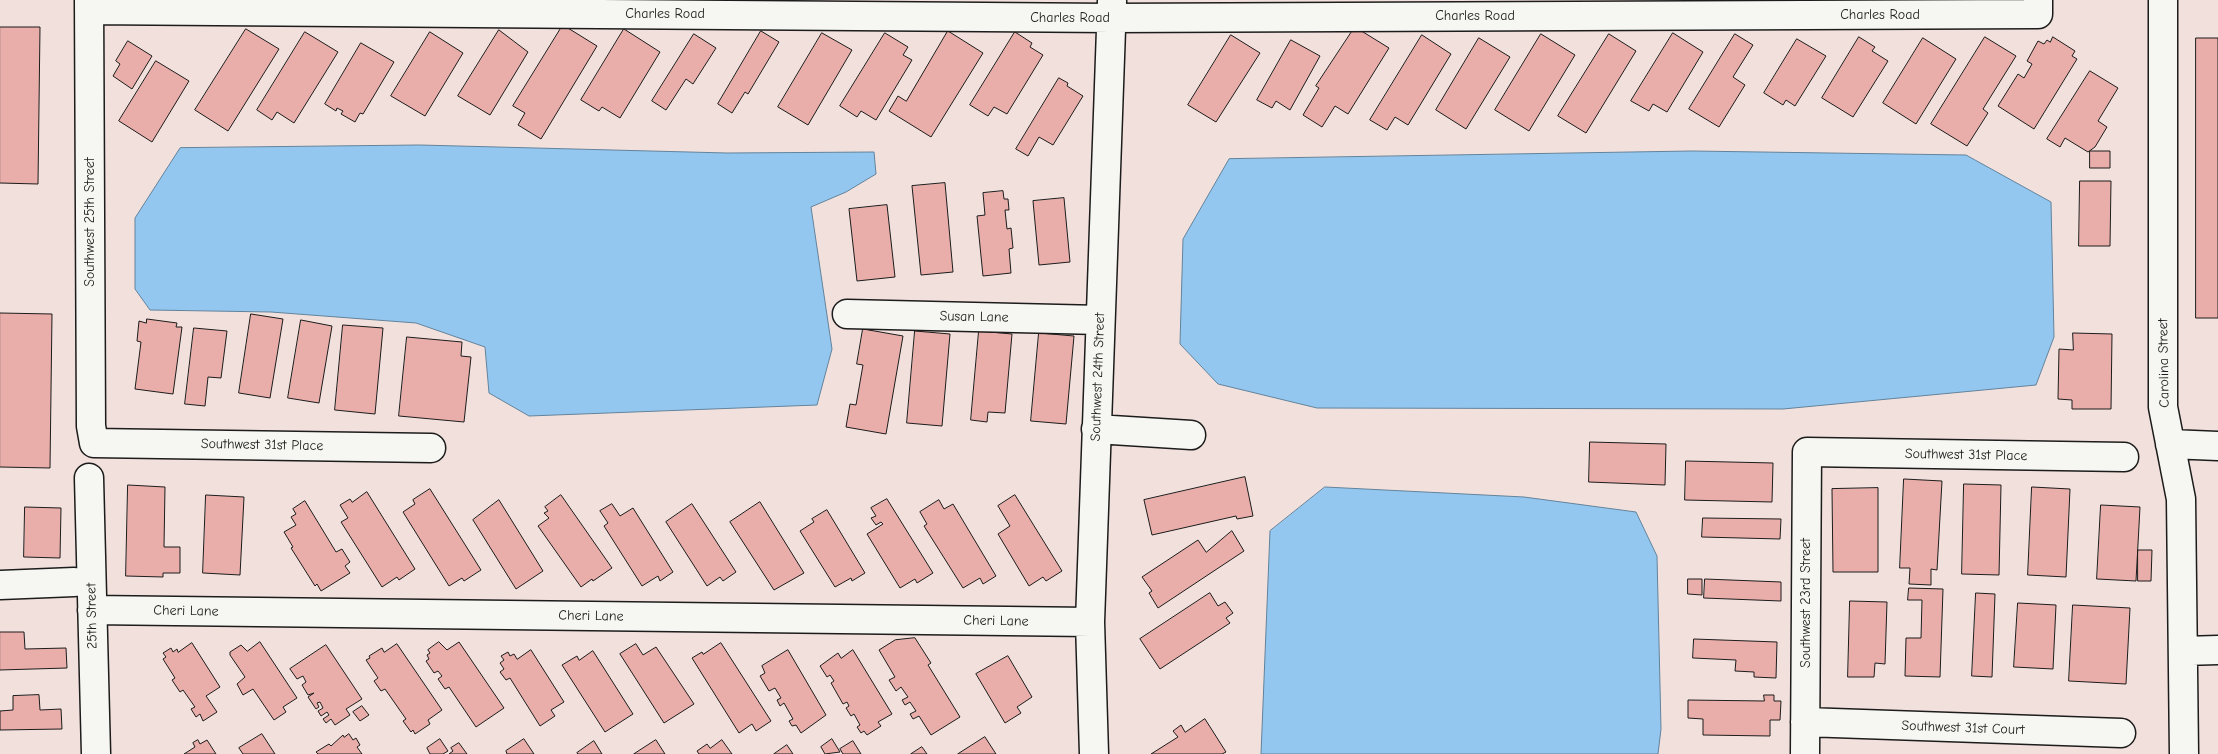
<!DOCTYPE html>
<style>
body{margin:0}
canvas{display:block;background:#f2e0dc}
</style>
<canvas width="2218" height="754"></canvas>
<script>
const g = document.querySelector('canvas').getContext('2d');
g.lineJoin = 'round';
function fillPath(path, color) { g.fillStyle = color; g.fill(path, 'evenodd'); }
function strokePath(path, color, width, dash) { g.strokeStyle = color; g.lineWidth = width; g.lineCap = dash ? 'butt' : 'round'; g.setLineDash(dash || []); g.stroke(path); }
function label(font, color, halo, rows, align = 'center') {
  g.font = font + ' "Comic Neue",sans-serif'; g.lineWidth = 5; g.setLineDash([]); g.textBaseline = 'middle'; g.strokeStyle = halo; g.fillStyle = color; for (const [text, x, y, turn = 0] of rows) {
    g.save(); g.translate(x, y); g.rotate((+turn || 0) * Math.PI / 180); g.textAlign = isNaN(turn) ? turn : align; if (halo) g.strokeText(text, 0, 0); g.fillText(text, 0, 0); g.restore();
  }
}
const water = new Path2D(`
 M420,145l307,8 147,-1 2,22 -30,18 -35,15 21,142 -15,56 -288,11 -40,-23 -4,-46 -69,-24 -145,-11 -121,-2 -15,-21v-71l45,-70z
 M1692,151l274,4 85,47 3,135 -18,48 -253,24 -466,-1 -99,-24 -38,-40 3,-105 46,-80z
 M1325,487l199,10 112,15 21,44 4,173 -3,25h-397l9,-223z`);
fillPath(water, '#93c7f0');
strokePath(water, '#63839b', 1);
const building = new Path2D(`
 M563,25l34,21 -56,93 -23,-14 7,-12 -12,-7z
 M0,27h40l-2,157 -38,-1z
 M1355,27l34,21 -41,66 -13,-8 -13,21 -19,-12 16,-27 -3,-2z
 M246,29l33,20 -51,82 -33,-21z
 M624,29l36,23 -40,66 -18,-11 -3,4 -18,-11z
 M499,30l29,22 -38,63 -32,-19z
 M761,31l18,11 -31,52 -3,-2 -13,21 -14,-9z
 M948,31l35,22 -52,84 -42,-26 9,-15 8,5z
 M305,32l33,20 -44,71 -17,-11 -5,8 -15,-10z
 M430,32l33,21 -38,63 -34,-20z
 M1015,32l17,11 -2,4 13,8 -36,59 -13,-7 -6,9 -18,-11z
 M822,33l30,17 -44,75 -30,-18z
 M885,33l23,14 -5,8 9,5 -36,60 -15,-9 -4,6 -17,-11z
 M1673,33l30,19 -36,60 -14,-8 -4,7 -18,-10z
 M694,34l22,14 -23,36 -7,-5 -20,31 -14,-9z
 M1541,34l34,21 -46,76 -34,-21z
 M1609,34l27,17 -50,82 -28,-17z
 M1735,34l18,11 -20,32 12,8 -26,42 -30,-18z
 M1231,35l29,18 -44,69 -28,-17z
 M1422,35l29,19 -43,71 -13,-8 -8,13 -17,-10z
 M1859,37l16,10 -3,4 16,10 -35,56 -31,-19z
 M1985,37l31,19 -33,53 5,4 -21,33 -36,-22z
 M2053,37l22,14 -3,5 5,3 -43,70 -36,-23 20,-32 6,4 8,-14 -5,-3 11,-20 6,3 3,-4 3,2z
 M1479,38l31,19 -44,72 -30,-19z
 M1923,38l33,21 -40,65 -33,-21z
 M2196,38h22v280h-22z
 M1797,39l29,17 -31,50 -9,-6 -3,5 -19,-12z
 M1291,40l29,16 -30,54 -14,-9 -4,7 -15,-8z
 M128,41l24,15 -20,33 -19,-13 7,-12 -4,-3z
 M361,43l33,19 -31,52 -3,-1 -5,9 -14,-8 2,-3 -6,-3 -1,3 -11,-7z
 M156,61l33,20 -37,61 -33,-21z
 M2090,71l28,17 -20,33 9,6 -12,20 -7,5 -23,-14 -5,9 -13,-8z
 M1059,78l9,5 -1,3 16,10 -30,49 -14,-8 -11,19 -12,-7z
 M2090,151h20v17h-20z
 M2080,181h31l-1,65h-31z
 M945,183l8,89 -32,3 -9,-89z
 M1003,191l1,8h4l1,11h-4l2,19 4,-1 2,20 -4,1 2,24 -28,3 -6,-60 8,-1 -2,-22z
 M1064,198l6,64 -31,3 -6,-64z
 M887,205l8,72 -38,4 -8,-72z
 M0,313l52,1 -2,154 -50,-1z
 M251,314l32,5 -13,79 -31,-5z
 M147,319l30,4 -1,4h6l-9,67 -38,-5 6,-47 -4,-1 2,-20 7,2z
 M301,320l31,6 -13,77 -31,-5z
 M343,325l40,3 -8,86 -40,-4z
 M194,328l33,3 -6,47 -13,-1 -3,29 -20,-2z
 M863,329l40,7 -17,98 -40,-7 4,-23 6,1 7,-40 -6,-1z
 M915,331l35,3 -8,92 -35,-3z
 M979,331l33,3 -7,79 -17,-1 -1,10 -16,-2z
 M1039,333l35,3 -8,88 -35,-3z
 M2073,333l39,1 -1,75h-39v-9l-14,-1 1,-50 14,1z
 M407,337l55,5 -1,14 10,1 -7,65 -65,-6z
 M1590,442l76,2 -1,41 -76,-3z
 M1686,461l87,2 -1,39 -87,-2z
 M1245,477l8,39 -16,3 -1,-3 -84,19 -8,-35z
 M1904,479l38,2 -5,89 -6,-1v16l-22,-1 1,-16h-10z
 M1964,484l37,1 -2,90 -37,-1z
 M128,485l37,2 -1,60h16v26h-17v4l-37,-1z
 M2032,487l38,2 -4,88 -38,-2z
 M1878,488v84h-45l-1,-83z
 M430,489l51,81 -17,11 -2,-3 -13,8 -46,-74 12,-8 -2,-4z
 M367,492l48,77 -16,11 -2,-3 -15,10 -41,-65 7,-4 -8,-13 10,-6 2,3z
 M206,495l38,2 -4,78 -37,-2z
 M561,495l51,73 -19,13 -1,-2 -11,8 -43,-61 11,-8 -5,-5 4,-2 -3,-4z
 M1015,495l47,76 -16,10 -3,-4 -14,9 -31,-52 12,-8 -12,-20z
 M887,499l46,74 -16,10 -2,-4 -15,9 -33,-54 16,-10 -2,-2 -5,3 -5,-7 5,-2 -5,-8z
 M499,500l44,71 -27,18 -43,-69z
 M939,500l5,9 9,-5 43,72 -13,8 -3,-6 -17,10 -39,-62 3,-2 -7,-12z
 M305,501l31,51 6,-3 8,13 -5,4 5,7 -29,18 -4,-7 -2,2 -24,-38 2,-1 -9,-15 12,-7 -5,-8 5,-3 -3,-5z
 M760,502l44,71 -30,17 -44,-68z
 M612,504l8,12 13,-8 40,64 -13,9 -2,-5 -16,10 -38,-60 4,-3 -8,-12z
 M692,504l44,68 -13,9 -3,-4 -13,9 -41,-64z
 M2101,505l39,2 -4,74 -39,-2z
 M25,507l36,1 -1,50 -36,-1z
 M827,510l38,63 -13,8 -1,-3 -16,9 -35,-56 14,-9 -2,-3z
 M1703,518l78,1 -1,20 -78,-2z
 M1232,531l12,20 -86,57 -9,-15 3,-2 -10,-14 56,-37 8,12z
 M2138,550h14l-1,31h-13z
 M1688,579h14v16l-14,-1z
 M1705,579l76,3v19l-77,-3z
 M1909,588l34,1 -3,88 -35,-1 1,-38h15l1,-38h-14z
 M1210,593l8,13 7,-4 8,11 -7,5 4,5 -70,46 -20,-30z
 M1976,593l19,1 -3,83 -20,-1z
 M1850,601l37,1 -2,62 -10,-1 -1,14h-26z
 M2018,603l38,2 -3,64 -39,-2z
 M2073,605l57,3 -4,76 -57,-3z
 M0,632h24l1,17 41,-1 1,20 -67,2z
 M915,638l16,25 -3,2 32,52 -29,18 -12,-19 -6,3 -3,-5 6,-3 -6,-9 -5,3 -3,-5 6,-3 -7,-10 -5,4 -7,-11 6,-3 -16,-27 16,-10z
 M1694,639l83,3 -1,36 -22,-1v-5l-19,-1 1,-11 -43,-2z
 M260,642l37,56 -14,9 3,5 -12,8 -21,-31 -10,6 -6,-11 8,-7 -15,-22v-3l11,-7 6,6z
 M439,642l8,8 12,-8 45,66 -28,19 -27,-40 -4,2 -7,-10 4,-3 -4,-5 -4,2 -8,-12 3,-2 -2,-4 3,-2 -2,-3z
 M192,643l28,44 -14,9 11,16 -14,9 -3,-7 -4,3 -5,-8 4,-2 -12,-17 -3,2 -8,-12 3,-2 -12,-19 3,-2 -3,-4 8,-5 2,4 4,-3 1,3z
 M721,643l50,78 -15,10 -4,-7 -13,9 -47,-75 10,-6 1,2z
 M397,644l45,66 -14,10 2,4 -15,10 -2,-4 -2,2 -8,-11 3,-2 -21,-30 -4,2 -7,-10 4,-3 -12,-18 4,-2 -1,-2 13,-8 2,4z
 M636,644l7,11 13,-8 38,57 -30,19 -44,-69z
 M326,645l36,54 -16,10 4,6 -15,10 -4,-6 -5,4 -3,-4 6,-4 -2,-3 -6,4 -3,-5 5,-3 -3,-6 -3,1 2,4 -3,2 -8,-12 6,-4 -6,2 -6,-10 4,-3 -3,-6 -6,3 -7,-10z
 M531,650l33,52 -13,8 4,6 -15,10 -30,-48 -4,2 -6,-8 4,-3 -4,-6 4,-3 -3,-4 7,-4 2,4 4,-2 3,5z
 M788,650l38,65 -25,18 -5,-8 -4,1 -3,-5 4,-2 -9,-16 -4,3 -3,-6 4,-2 -6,-10 -6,3 -9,-15 5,-3 -3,-7z
 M853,650l39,64 -14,8 3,4 -14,9 -3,-4 -3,2 -4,-6 3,-2 -6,-11 -3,2 -5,-8 3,-2 -2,-4 -4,2 -12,-21 3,-2 -4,-6 -3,2 -7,-11 18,-13 3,5z
 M593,651l40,63 -28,18 -43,-67 15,-9 2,4z
 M1008,656l24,41 -15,10 4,6 -16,10 -29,-49z
 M39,695l1,15 21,-1 1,20 -62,1v-19l13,-1v-14z
 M1764,695h10v6h7l-1,19h-10v16l-67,-1v-16l-15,-1v-18l76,1z
 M362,706l7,9 -9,6 -7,-9z
 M1205,719l21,33 -4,2h-71l27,-17 -5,-6 8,-6 4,7z
 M262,734l13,20h-32l-4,-6z
 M349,734l4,6 3,-2 4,7 -3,2 5,7h-44l-2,-2 13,-8 2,2 12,-11 1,2z
 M985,737l11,17h-38z
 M440,739l8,12 -5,3h-13l-3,-6z
 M524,739l10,15h-27l-1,-3z
 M832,739l8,13 -15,2 -4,-7z
 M198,740l2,4 7,-4 9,14h-32l11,-7 -2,-4z
 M656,740l9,14h-31z
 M722,740l10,14h-33l-2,-3 10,-7 3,4z
 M594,741l8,13h-24l-1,-1z
 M853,741l8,13h-18l-3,-5z
 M459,743l8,11h-18l4,-3 -2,-3z
 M787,745l6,9h-19z
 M922,747l5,7h-16z`);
fillPath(building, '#e9aeaa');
strokePath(building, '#1c1c1c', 1);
const minor = new Path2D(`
 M89,0l2,426 3,17 337,5
 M2163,0v407l18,92 3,255
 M89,10l1022,8 927,-4v-14
 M847,314l253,6
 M1096,429l95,6
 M2170,444l48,2
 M89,478l7,276
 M0,585l74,-3
 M92,610l998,12
 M2183,651l35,-1
 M1805,722l316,11
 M1094,754l-4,-132 22,-621
 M1805,754l2,-302 317,5`);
strokePath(minor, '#1c1c1c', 31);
strokePath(minor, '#f6f6f2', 28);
label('14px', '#1c1c1c', '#f6f6f2', [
 ["Charles Road",665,14],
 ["Charles Road",1880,15],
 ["Charles Road",1475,16],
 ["Charles Road",1070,18],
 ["Southwest 25th Street",90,222,-90],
 ["Susan Lane",974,317,1],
 ["Carolina Street",2164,363,-91],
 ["Southwest 24th Street",1098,377,-88],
 ["Southwest 31st Place",262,445,1],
 ["Southwest 31st Place",1966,455,1],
 ["Southwest 23rd Street",1806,603,-90],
 ["Cheri Lane",186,611,1],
 ["25th Street",92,616,-91],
 ["Cheri Lane",591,616,1],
 ["Cheri Lane",996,621,1],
 ["Southwest 31st Court",1963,728,2]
]);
</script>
